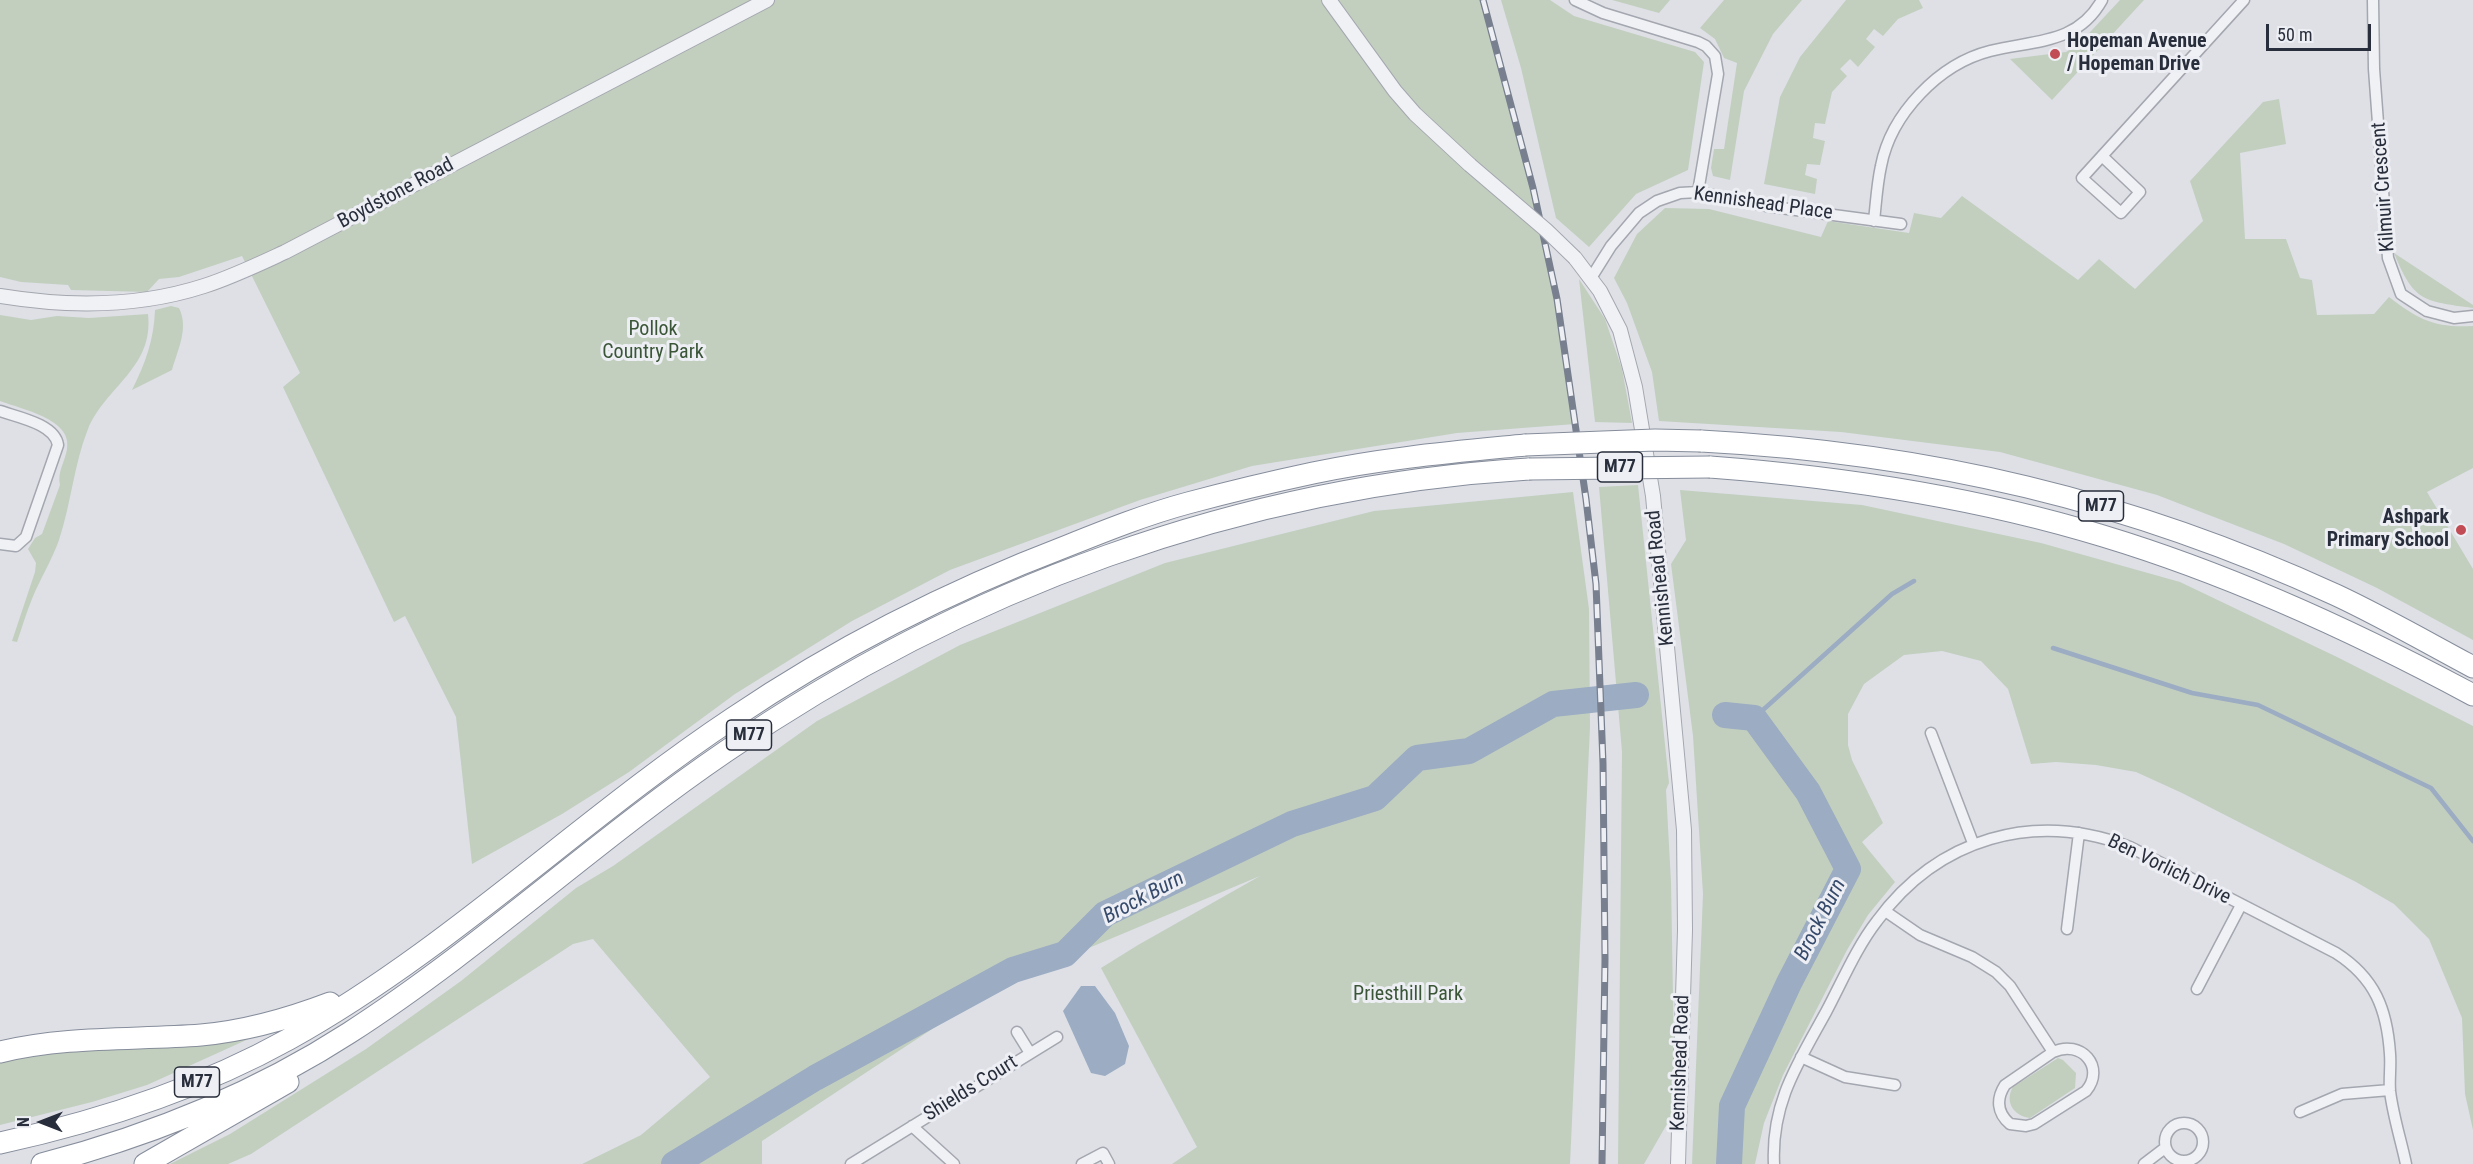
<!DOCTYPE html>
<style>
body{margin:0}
#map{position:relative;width:2473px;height:1164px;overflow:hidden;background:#dee0e6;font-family:"Roboto Condensed",sans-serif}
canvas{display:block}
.north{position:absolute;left:12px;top:1092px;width:60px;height:60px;-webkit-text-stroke:4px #edeff4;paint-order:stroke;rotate:270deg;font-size:16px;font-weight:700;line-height:24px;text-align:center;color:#282e3b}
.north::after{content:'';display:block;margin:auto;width:21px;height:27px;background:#282e3b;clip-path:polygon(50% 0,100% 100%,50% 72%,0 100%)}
.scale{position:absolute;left:2266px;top:24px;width:105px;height:27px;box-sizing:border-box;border:3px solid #282e3b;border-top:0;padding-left:8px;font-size:18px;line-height:21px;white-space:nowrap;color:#282e3b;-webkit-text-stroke:4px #edeff4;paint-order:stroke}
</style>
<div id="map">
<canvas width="2473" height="1164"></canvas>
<div class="north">N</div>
<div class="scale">50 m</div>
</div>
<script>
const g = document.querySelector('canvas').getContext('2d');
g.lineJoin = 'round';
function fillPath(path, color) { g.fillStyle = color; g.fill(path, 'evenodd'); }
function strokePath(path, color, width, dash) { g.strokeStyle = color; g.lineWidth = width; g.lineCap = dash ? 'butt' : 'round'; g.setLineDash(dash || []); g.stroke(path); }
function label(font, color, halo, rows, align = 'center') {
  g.font = font + ' "Roboto Condensed",sans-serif'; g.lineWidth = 6; g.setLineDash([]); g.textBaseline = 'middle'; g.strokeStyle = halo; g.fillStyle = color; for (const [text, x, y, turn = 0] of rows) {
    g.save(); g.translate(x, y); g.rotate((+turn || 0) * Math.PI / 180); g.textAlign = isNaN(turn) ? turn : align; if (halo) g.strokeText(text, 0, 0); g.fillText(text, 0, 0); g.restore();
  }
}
fillPath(new Path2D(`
 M0,0h1483l50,188 24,111 18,125 -118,9 -205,33 -112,34 -190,70 -98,51 -117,73 -106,78 -67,42 -90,50 -16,-147 -51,-101 -11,6 -111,-235 17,-14 -58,-117 -63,21 -20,2 -12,13 -76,-2 -3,-5 -47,-3 -21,-5z
 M1501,0h49l24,16 121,36 9,10 -16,108 -52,24 -47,53 -33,-29 -35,-150z
 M1612,0h58l-11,13z
 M1724,0h78l-29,34 -29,57 -14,89 -17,-4 -2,-8 3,-19h10l13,-86 -13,-5 -9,-19 -15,-11z
 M1846,0h73l4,8 -25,11 -15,17 -9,-7 -8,10 9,8 -17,20 -8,-8 -10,10 7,7 -15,16 -7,32 -10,-1 -2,15 12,3 -5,24 -13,-1 -2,11 12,4 -2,15 -51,-10 16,-87 20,-40z
 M2120,0h24l-92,100 -42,-41 56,-7 12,-7z
 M2279,99l7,45 -46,9 5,86h41l14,39 12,2 5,35 57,-1 15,-17c30,23 46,31 84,29v142l-46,24 46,77v71l-96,-52 -93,-44 -127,-49 -157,-43 -159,-20 -182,-11 -7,-49 -25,-69 -13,-25 23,-44 28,-26 44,1 112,28 7,-16 81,12 5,-20 27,5 21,-22 116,84 21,-21 36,30 68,-68 -13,-40 73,-79z
 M2394,253l79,52v3c-50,-7 -59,-6 -79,-55z
 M1579,279l26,40 17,50 10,54 -37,-1z
 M171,306l8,2c10,20 -1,41 -7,62l-40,20c13,-26 22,-50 23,-80z
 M148,314c6,54 -42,72 -60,115 -14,35 -17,75 -29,111 -7,20 -19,39 -27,59 -6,14 -10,29 -15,43l-5,-1 23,-69 1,-9 -8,-14 7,-11 7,-4 18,-49c-3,-13 5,-23 7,-36 6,-30 -46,-40 -67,-48v-86l31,5 26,-4 32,2z
 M1638,485l31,298 -3,7 5,92 4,228 -31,54h-26l4,-412 -23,-265z
 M1680,490l182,15 179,38 139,39 157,75 136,69v404l-8,-36 -3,-76 -33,-79 -35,-35 -38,-22 -174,-89 -46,-21 -40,-7 -40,-3 -25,2 -23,-75 -27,-28 -39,-10 -38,4 -40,29 -16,30v31l4,15 31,63 -21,19 33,40 -27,33 -21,35 -64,125 -19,48 -9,41h-63l11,-270 -10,-158 -22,-172 15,-24z
 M1573,492l16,117 1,118 -20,437h-398l25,-17 -96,-179 37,-23 122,-69 -264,111 -234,154v23h-180l59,-29 69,-58 -117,-138 -20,5 -322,210 -23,10h-58l60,-30 136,-85 95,-68 115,-93 37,-22 204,-145 143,-76 205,-82 209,-52z
 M253,1037l-106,48 -55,17 -92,23v-65l45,-6z
 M2058,1058l5,2 13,13 -1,15 -45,30c-16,-2 -26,-16 -17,-31z`), '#c2cfbf');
fillPath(new Path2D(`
 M1081,986h14l20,27 14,33 -4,18 -20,12 -14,-3 -28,-62z`), '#9bacc3');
strokePath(new Path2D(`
 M2053,648l139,45 66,12 173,83 42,53
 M1754,718l138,-124 22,-13`), '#9bacc3', 4.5);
strokePath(new Path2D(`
 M1725,715l29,3 54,74 40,77 -59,114 -57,123 -3,58
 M674,1164l141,-86 198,-108 52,-16 40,-40 187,-90 83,-26 42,-40 52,-7 84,-47 83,-9`), '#9bacc3', 26);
const minor = new Path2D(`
 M1575,0l28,13 95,29 8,4 9,10 3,18 -20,118
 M2373,0l1,69 14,189 13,36 26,17 27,7 19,-2
 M2102,156l38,36 -19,21 -39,-35 162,-178
 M1874,221c2,-18 3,-37 7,-55 10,-52 58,-102 109,-115 43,-11 87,-6 112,-51
 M1591,278l20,-32 28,-33 18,-12 23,-8 18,-1 68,14 135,18
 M0,411c17,6 55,13 58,34l-32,92 -10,9 -16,-2
 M1931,733l42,110
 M1885,911l35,24 52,22 24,15 14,14 43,66c28,-13 53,15 33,39l-52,33 -8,2 -16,-2c-13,-11 -14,-25 -5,-39l48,-33
 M2067,929l12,-96
 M2197,989l44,-84
 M1017,1032l13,21
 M1801,1057l44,20 50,8
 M2300,1112l42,-18 48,-4
 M2165 1142a19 19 0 1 1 38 0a19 19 0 1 1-38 0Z
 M912,1126l42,38
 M851,1164l206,-127
 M1082,1164l21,-11 6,11
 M1774,1164c-3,-61 24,-101 52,-152 16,-30 30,-64 51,-91 61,-83 157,-111 253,-74l206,106c39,25 51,56 54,101 1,13 -1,25 0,37 3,25 11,49 16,73
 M2144,1164l21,-16`);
const tertiary = new Path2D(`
 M1329,0l66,91 20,23 55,51
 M1575,258l25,33 20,39 15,57 18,109 31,334 1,100 -7,234
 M0,296c67,11 139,11 204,-10 28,-9 55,-22 81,-34l482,-252`);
const motorway = new Path2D(`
 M1701,441c228,12 428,59 635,154 47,22 92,48 137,72
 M1710,467c133,10 265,30 393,69 129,39 251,95 370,159
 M0,1052c66,-16 134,-12 201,-17 45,-4 87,-16 129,-32
 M0,1143c100,-22 199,-54 289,-104 160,-89 292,-220 444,-321 105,-71 216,-127 334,-172 40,-16 80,-32 121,-43 41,-11 83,-21 125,-30 70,-15 141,-21 212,-28
 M42,1164c107,-28 214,-71 307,-131 132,-85 247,-193 376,-281 236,-163 516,-266 804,-283
 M145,1164l143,-82`);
strokePath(minor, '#a4a7af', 13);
strokePath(tertiary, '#a4a7af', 16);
strokePath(motorway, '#868d9b', 23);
strokePath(minor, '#f0f1f5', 10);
strokePath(tertiary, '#f0f1f5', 14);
strokePath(motorway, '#fff', 21);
const rail = new Path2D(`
 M1483,0l50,188 24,111 29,200 10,85 7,179 2,196 -3,205`);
strokePath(rail, '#787f8e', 7);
strokePath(rail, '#edeff4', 4.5, [14]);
const tertiaryBridge = new Path2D(`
 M1470,165l76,65 29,28`);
const motorwayBridge = new Path2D(`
 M1525,445l130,-5 46,1
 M1529,469l181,-2`);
strokePath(tertiaryBridge, '#a4a7af', 16, []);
strokePath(motorwayBridge, '#868d9b', 23, []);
strokePath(tertiaryBridge, '#f0f1f5', 14);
strokePath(motorwayBridge, '#fff', 21);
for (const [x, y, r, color] of [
 [2055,54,6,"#c24c55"],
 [2461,530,6,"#c24c55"]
]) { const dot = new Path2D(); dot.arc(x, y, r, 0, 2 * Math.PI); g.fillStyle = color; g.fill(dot); strokePath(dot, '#edeff4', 2); }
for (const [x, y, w] of [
 [1620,467,45],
 [2101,506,45],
 [749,735,45],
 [197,1082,45]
]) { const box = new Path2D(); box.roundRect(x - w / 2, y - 15, w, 30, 4.5); g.fillStyle = '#edeff4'; g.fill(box); strokePath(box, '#282e3b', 1.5); }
label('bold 18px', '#282e3b', null, [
 ["M77",1620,467],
 ["M77",2101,506],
 ["M77",749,735],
 ["M77",197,1082]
]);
label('bold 20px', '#282e3b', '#edeff4', [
 ["Hopeman Avenue",2067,42],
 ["/ Hopeman Drive",2067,65],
 ["Ashpark",2449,518,"right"],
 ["Primary School",2449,541,"right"]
], 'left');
label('20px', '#282e3b', '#edeff4', [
 ["Kilmuir Crescent",2384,187,-94],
 ["Boydstone Road",396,194,-28],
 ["Kennishead Place",1763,204,8],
 ["Kennishead Road",1661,578,-96],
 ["Ben Vorlich Drive",2169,870,26],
 ["Kennishead Road",1681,1063,-88],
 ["Shields Court",971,1089,-32]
]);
label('20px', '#3a5637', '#edeff4', [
 ["Pollok",653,330],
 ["Country Park",653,353],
 ["Priesthill Park",1408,995]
]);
label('italic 21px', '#364a6b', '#edeff4', [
 ["Brock Burn",1144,898,-28],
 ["Brock Burn",1821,920,-63]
]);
</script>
